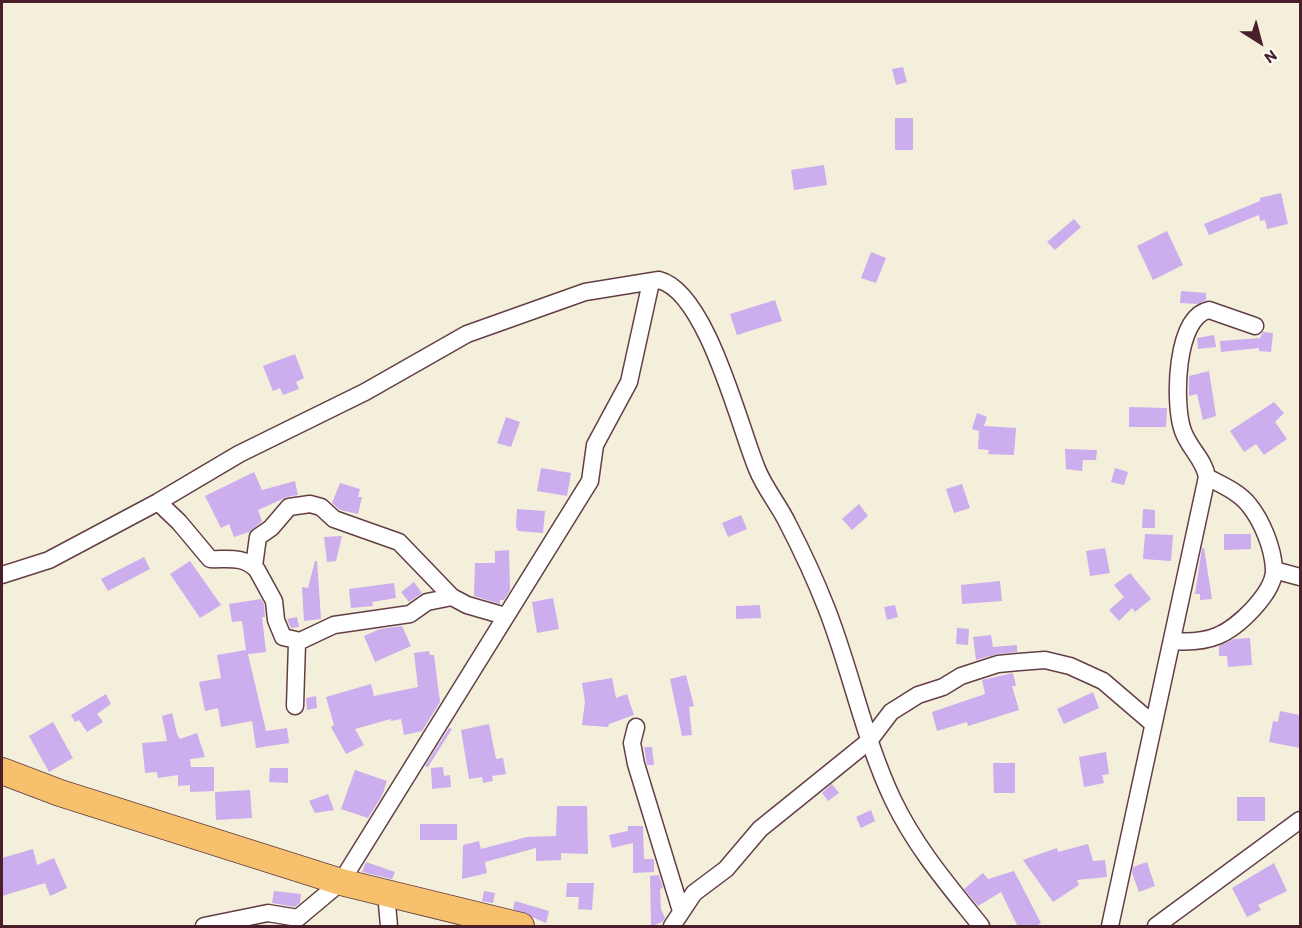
<!DOCTYPE html>
<style>
body{margin:0}
#map{position:relative;width:1302px;height:928px;overflow:hidden;background:#f4efdb;font-family:Itim,sans-serif}
canvas{display:block}
.frame{position:absolute;inset:0;border:3px solid #4a1f2b;pointer-events:none}
.north{position:absolute;left:1230px;top:12px;width:60px;height:60px;-webkit-text-stroke:4px #fdfcf7;paint-order:stroke;rotate:144deg;font-size:16px;font-weight:700;line-height:24px;text-align:center;color:#4a1f2b}
.north::after{content:'';display:block;margin:auto;width:21px;height:27px;background:#4a1f2b;clip-path:polygon(50% 0,100% 100%,50% 72%,0 100%)}
</style>
<div id="map">
<canvas width="1302" height="928"></canvas>
<div class="frame"></div>
<div class="north">N</div>
</div>
<script>
const g = document.querySelector('canvas').getContext('2d');
g.lineJoin = 'round';
function fillPath(path, color) { g.fillStyle = color; g.fill(path, 'evenodd'); }
function strokePath(path, color, width, dash) { g.strokeStyle = color; g.lineWidth = width; g.lineCap = dash ? 'butt' : 'round'; g.setLineDash(dash || []); g.stroke(path); }
fillPath(new Path2D(`
 M903,67l4,15 -11,3 -4,-16z
 M895,118h18v32h-18z
 M824,165l3,20 -33,5 -3,-20z
 M1281,193l7,31 -21,5 -2,-9 -5,1 -1,-6 -50,20 -5,-11 56,-23v-3z
 M1074,219l7,8 -26,23 -8,-8z
 M1167,231l16,34 -30,15 -16,-34z
 M871,252l15,6 -10,25 -15,-5z
 M1181,291l25,2v7l-8,4 -18,-1z
 M775,300l7,21 -45,14 -7,-21z
 M1263,332l10,1 -2,19 -12,-1v-3l-38,4 -1,-11 40,-3z
 M1214,335l2,12 -18,2 -1,-11z
 M295,354l9,24 -8,4 3,7 -16,6 -3,-7 -7,3 -10,-25z
 M1209,371l7,45 -13,4 -6,-26 -8,2v-20z
 M1274,402l10,11 -9,9 12,17 -23,16 -8,-11 -12,8 -14,-21z
 M1129,407l38,1 -1,19h-37z
 M977,413l10,4 -3,9 32,2 -2,27 -26,-1 1,-4 -11,-1 1,-18 -7,-2z
 M506,417l14,5 -9,25 -14,-4z
 M1065,449l32,1 -1,10h-13l-1,11 -16,-2z
 M541,468l30,5 -4,23 -30,-5z
 M1115,468l13,4 -4,13 -13,-3z
 M254,472l8,18 33,-9 3,14 -11,2 -29,13 4,11 -13,11 -15,5 -5,-13 -8,4 -16,-32z
 M340,483l20,6 -2,8h4l-4,17 -18,-4 -8,-7z
 M962,484l8,24 -16,5 -8,-24z
 M859,504l9,12 -16,14 -10,-11z
 M517,509l28,2 -2,22 -25,-2 -2,-4z
 M1143,509l12,1v18h-13z
 M741,515l6,14 -19,8 -6,-14z
 M1145,534l28,1 -2,26 -28,-2z
 M1224,534h27v15l-27,1z
 M342,536l-6,25 -9,1 -3,-25z
 M1105,548l5,25 -20,3 -4,-25z
 M1202,548h2l8,51 -12,1v-6h-5z
 M509,550l1,40 -6,10h-4v4l-26,-8 1,-33h20v-12z
 M144,557l6,12 -42,22 -7,-12z
 M190,561l31,44 -21,13 -30,-44z
 M315,561h2l4,58 -17,2 -2,-34 6,1z
 M1130,573l21,26 -16,13 -3,-4 -13,13 -10,-11 15,-13 -10,-12z
 M1000,581l2,20 -40,3 -1,-19z
 M414,582l8,11 -13,9 -8,-10z
 M394,583l2,15 -24,4 1,4 -22,2 -2,-19z
 M553,598l6,31 -22,4 -5,-31z
 M261,599l3,5 1,13h-3l4,35 -18,2 18,77 21,-3 2,15 -33,5 -4,-27 -31,6 -3,-19 -13,3 -6,-29 22,-4 -4,-23 29,-5 -4,-29 -10,1 -3,-18z
 M760,605l1,13 -25,1v-13z
 M895,605l3,12 -11,3 -3,-13z
 M297,617l2,10 -8,1 -4,-9z
 M402,626l9,20 -36,16 -11,-26 16,-7z
 M957,628l12,1 -1,16 -12,-1z
 M991,635l2,12 24,-2v7l-20,2 -21,6 -3,-23z
 M1250,638l2,27 -24,2 -1,-11h-8v-10l15,-7z
 M429,651l1,4h4l6,47 -18,29 -18,4 -3,-16 -10,2v-2l-36,10 9,16 -18,9 -15,-27 3,-2 -8,-28 45,-13 3,12 44,-9 -4,-34z
 M1013,673l3,13h-4l7,24 -51,16 -1,-4 -30,9 -5,-19 53,-18 -3,-14z
 M686,675l8,31 -5,1 3,28 -10,1 -12,-57z
 M612,678l4,20 11,-4 7,21 -25,9 -1,3 -26,-2 3,-23 -3,-19z
 M1093,692l6,16 -35,16 -7,-15z
 M106,694l5,10 -14,10 6,8 -16,10 -8,-12 -4,2 -4,-7z
 M316,696l1,12 -10,2 -1,-12z
 M1280,711l20,4v33l-31,-6 4,-21 5,1z
 M172,713l5,21 3,5 17,-6 8,24 -15,2 1,8h23v24l-24,1v-7l-12,1v-11l-20,3 -1,-6 -12,1 -3,-30 25,-2 -5,-25z
 M53,722l20,36 -24,14 -20,-36z
 M489,724l7,35 7,-1 3,16 -14,2 1,5 -10,2 -1,-6 -13,2 -8,-49z
 M449,728l3,1 -24,38 -3,-1z
 M644,747h8l2,18h-7z
 M1106,752l3,22 -7,1 2,8 -20,4 -5,-30z
 M993,763h22v30h-21z
 M443,767l1,9 6,-1 1,12 -19,2 -1,-21z
 M270,768h18v15l-19,-1z
 M355,770l32,11 -5,15 -14,22 -27,-9z
 M832,784l7,9 -11,8 -6,-8z
 M250,790l2,28 -36,2 -1,-28z
 M328,794l6,16 -19,3 -6,-12z
 M1237,797h28v24h-28z
 M557,806h30l1,48 -27,-1v7l-25,1v-13l-51,14 2,11 -25,6 1,-34 16,-4 2,8 46,-12 29,-1z
 M871,810l4,11 -14,7 -5,-11z
 M420,824h37v16h-37z
 M628,826h15l1,33h10v13l-21,1v-30l-21,5 -3,-13 19,-4z
 M1088,844l5,17 12,-1 2,17 -30,3 2,5 -26,17 -30,-42 34,-12 1,4z
 M33,849l4,16 17,-7 13,30 -17,8 -5,-13 -43,13v-38z
 M366,862l29,10 -3,7 -30,-7z
 M1147,862l8,24 -16,6 -7,-19 1,-6z
 M1274,863l13,28 -29,14 3,5 -14,7 -15,-29z
 M1014,871l27,52 -7,4h-16l-17,-35 -23,14 -14,-17 19,-16 5,6z
 M659,875l4,13 -3,1 1,20 4,9 -3,4 -11,5 -1,-51z
 M567,883h27l-2,27 -14,-1 1,-12h-13z
 M274,891l27,3 -1,9 -5,4 -23,-4z
 M484,891l11,2 -2,10 -11,-2z
 M515,901l34,10 -3,12 -33,-14z`), '#ccaded');
const street = new Path2D(`
 M158,502l21,20 31,37c15,1 34,-4 47,11l17,31 2,19 7,17 17,4 -3,2 -2,63
 M254,566l4,-29 13,-9 18,-21 21,-3 11,3 13,12 65,23 53,55 15,8 38,11
 M1274,570l26,7
 M2,575l47,-15 109,-58 81,-48 126,-62 102,-58 118,-42 74,-12c48,12 80,146 98,189 8,20 22,36 31,55 14,27 27,55 38,83 25,63 38,132 67,193 23,48 56,86 88,126
 M300,641l34,-16 76,-11 17,-12 25,-5
 M1172,641c14,1 31,1 45,-5 21,-8 58,-44 57,-67 -1,-21 -12,-48 -25,-64 -10,-13 -27,-20 -42,-28
 M636,727l-4,16 4,21 45,147
 M386,893l3,33
 M204,926l64,-13 30,5 43,-36 249,-401 5,-36 34,-63 22,-100
 M672,926l22,-33 32,-24 34,-40 109,-88 22,-29 27,-17 25,-8 18,-11 37,-12 21,-2 26,-2 25,6 33,15 49,42
 M1110,926l97,-449c-3,-19 -20,-30 -25,-49 -8,-26 -7,-111 27,-118l46,16
 M1156,926l144,-106`);
const primary = new Path2D(`
 M2,771l58,22 281,89 180,44`);
strokePath(street, '#643e45', 19);
strokePath(primary, '#643e45', 28);
strokePath(street, '#fff', 16);
strokePath(primary, '#f7c06c', 26);
</script>
